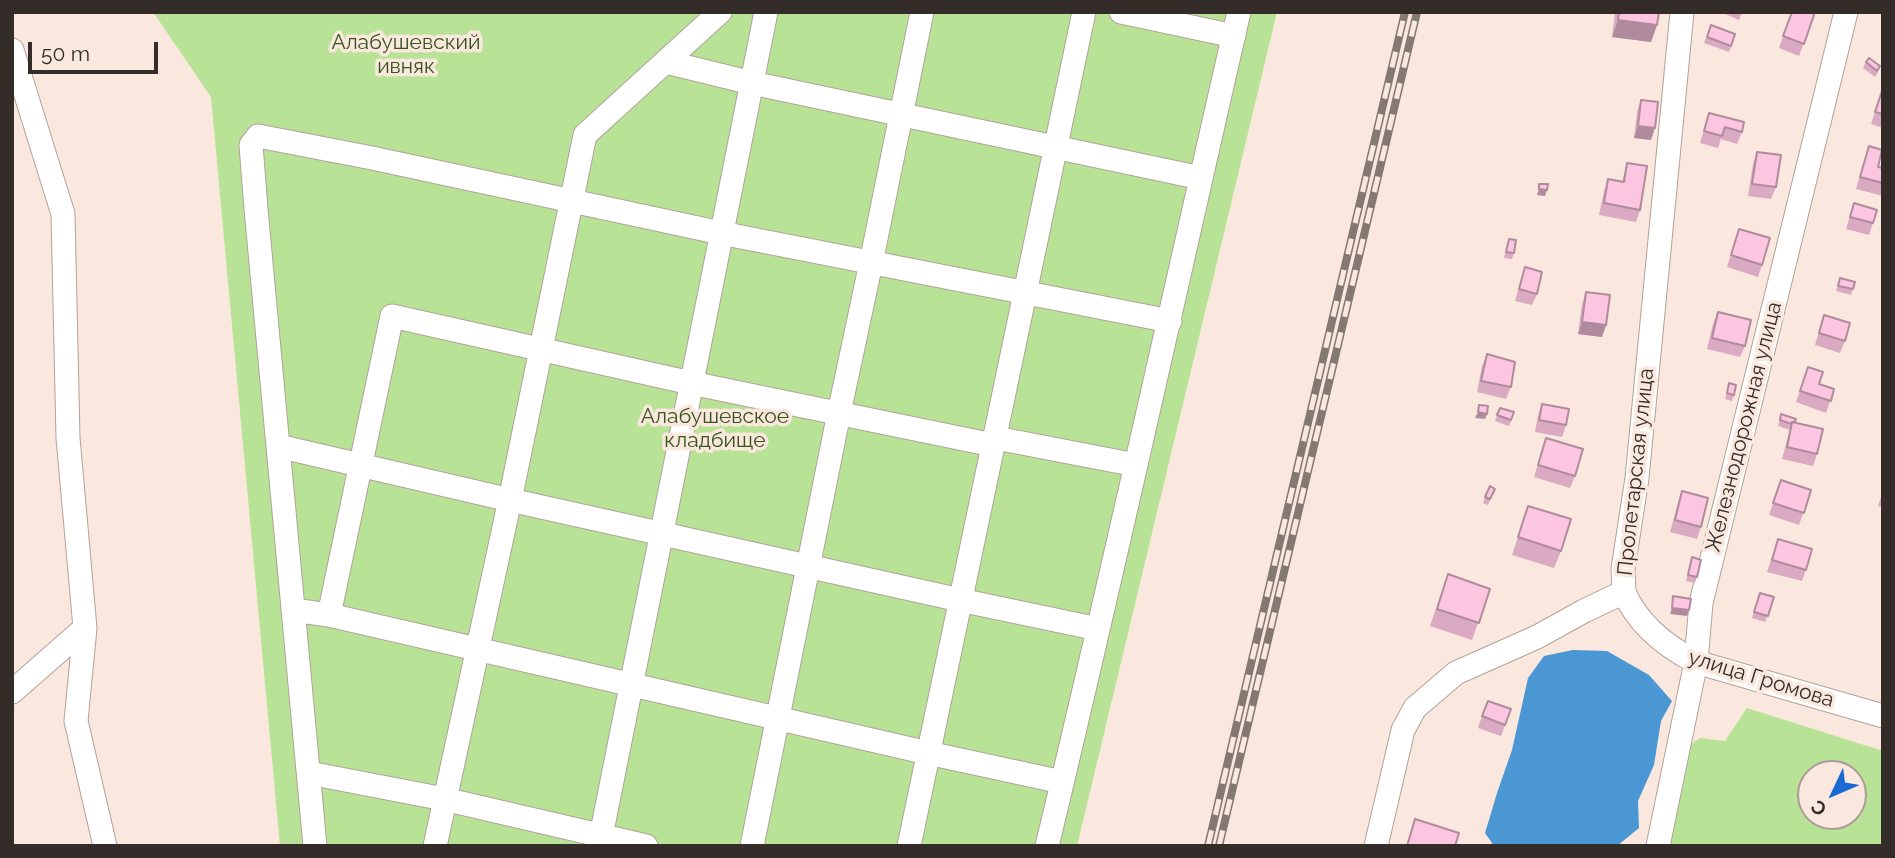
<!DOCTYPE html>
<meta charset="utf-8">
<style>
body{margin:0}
#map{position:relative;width:1895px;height:858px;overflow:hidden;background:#fae8de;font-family:Raleway,sans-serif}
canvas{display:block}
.frame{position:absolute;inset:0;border:14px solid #332c29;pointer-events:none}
.north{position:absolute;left:1797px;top:760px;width:70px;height:70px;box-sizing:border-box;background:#fae8de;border:2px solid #aa9d96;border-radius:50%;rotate:226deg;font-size:19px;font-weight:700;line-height:28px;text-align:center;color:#332c29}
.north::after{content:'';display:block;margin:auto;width:24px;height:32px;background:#1a6ad4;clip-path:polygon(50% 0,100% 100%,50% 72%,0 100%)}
.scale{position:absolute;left:28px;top:42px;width:130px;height:32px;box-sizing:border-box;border:4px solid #332c29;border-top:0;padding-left:9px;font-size:21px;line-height:24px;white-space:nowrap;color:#332c29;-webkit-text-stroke:5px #fae8de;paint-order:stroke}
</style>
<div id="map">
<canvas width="1895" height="858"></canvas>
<div class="frame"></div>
<div class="north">С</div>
<div class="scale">50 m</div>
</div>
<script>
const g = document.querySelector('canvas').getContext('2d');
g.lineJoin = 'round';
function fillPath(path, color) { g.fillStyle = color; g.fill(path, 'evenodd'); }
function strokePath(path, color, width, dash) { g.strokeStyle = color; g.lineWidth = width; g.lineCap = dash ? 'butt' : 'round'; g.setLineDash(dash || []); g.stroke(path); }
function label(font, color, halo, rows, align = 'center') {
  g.font = font + ' Raleway,sans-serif'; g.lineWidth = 7; g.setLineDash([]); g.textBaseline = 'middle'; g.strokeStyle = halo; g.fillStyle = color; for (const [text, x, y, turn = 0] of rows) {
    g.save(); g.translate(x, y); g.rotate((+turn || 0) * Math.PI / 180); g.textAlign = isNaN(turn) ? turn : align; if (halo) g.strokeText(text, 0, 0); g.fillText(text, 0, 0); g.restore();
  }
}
fillPath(new Path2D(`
 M153,12h1124l-200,834h-797l-69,-749z
 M1747,708l136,43v95h-221l26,-100 12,-8 25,3zM1811,774h42v42h-42z`), '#b8e396');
fillPath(new Path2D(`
 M1573,650l34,1 42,24 23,26 -11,20 -7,44 -16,36 1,27 -22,18h-126l1,-3 -7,-10 12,-40 15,-43 16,-72 16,-22z`), '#4b97d4');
const minor = new Path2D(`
 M1121,12l113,24
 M12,50l51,164 5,224 17,190 -73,64
 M666,62l86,21 449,95
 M996,438l140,27
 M278,446l232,54 450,100 138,29
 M1624,592c14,33 41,54 72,70l187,54
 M293,610l36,5 599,138 134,29
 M329,615l63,-299 299,67 302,62
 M85,628l-9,93 29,125
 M309,773l135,26 202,47
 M315,846l-59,-637 -5,-64 7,-9 114,22 349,75 449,88
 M435,846l75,-346 75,-365 135,-123
 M599,846l167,-834
 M752,846l87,-433 32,-150 51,-251
 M909,846l175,-834
 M1047,846c67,-277 128,-556 192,-834
 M1376,846l27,-116 12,-22 41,-35 81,-36 47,-26 40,-19 -1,-23 14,-91 45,-466
 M1658,846l38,-184 5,-59 145,-591`);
strokePath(minor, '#b3a299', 25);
strokePath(minor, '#fff', 23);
const rail = new Path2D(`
 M1208,846l197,-834
 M1219,846l198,-834`);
strokePath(rail, '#847873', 8);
strokePath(rail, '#fae8de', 5, [16]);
fillPath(new Path2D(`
 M1615,12h44l-2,13 -6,17 -39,-5z
 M1723,12h19l-3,8 -16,-7z
 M1792,12h23l-16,44 -20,-8z
 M1711,25l24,9 -6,18 -25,-9z
 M1866,62l12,10 -3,5 -12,-9z
 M1883,87v41l-12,-4z
 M1641,100l10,40 -17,-2 3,-26z
 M1709,113l33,19 -5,12 -16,-5 -3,9 -18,-5z
 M1869,146l9,21 5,1v28l-27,-7z
 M1757,152l19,35 -5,12 -23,-3 5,-32z
 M1627,163l13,47 -4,12 -37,-7 5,-24 4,-12 14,3z
 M1854,203l19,20 -4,12 -23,-6z
 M1739,229l23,36 -4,12 -31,-10z
 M1509,239l5,14 -2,6 -8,-1z
 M1525,267l12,27 -5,11 -17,-4z
 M1840,278l15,4 -4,13 -15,-4z
 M1586,292l20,33 -4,12 -24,-3 4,-30z
 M1718,312l27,34 -5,11 -33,-8 6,-25z
 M1824,315l21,26 -5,12 -25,-8z
 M1487,354l24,33 -5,12 -29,-7 5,-26z
 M1808,367l11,17 15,5 -8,24 -30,-11z
 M1729,383l5,12 -2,6 -7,-2z
 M1542,404l24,21 -4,12 -27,-5 3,-16z
 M1500,408l14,4 -5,14 -14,-5z
 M1781,414l14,8 22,32 -4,12 -31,-7 8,-29 -12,-4z
 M1546,438l29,38 -5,12 -36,-11z
 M1781,480l30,10 -12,35 -30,-10z
 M1495,489l-7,16 -5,-2 2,-6z
 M1682,491l19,36 -4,12 -27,-7 8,-29z
 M1883,492v15l-5,-1z
 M1528,506l33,45 -7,17 -42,-13z
 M1778,539l28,31 -4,11 -35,-9z
 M1692,557l5,20 -2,6 -9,-2z
 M1448,574l42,15 -18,51 -42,-14z
 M1760,593l14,4 -9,25 -13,-4z
 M1511,709l-10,27 -23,-8 4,-12z`), '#d9aac1');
fillPath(new Path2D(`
 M1618,20l39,5 -6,17 -39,-5z
 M1638,126l17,2 -4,12 -17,-2z
 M1539,189l8,1 -2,6 -8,-1z
 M1582,322l24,3 -4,12 -24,-3z
 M1478,412l9,2 -2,5 -10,-1z
 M1672,608l17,2 -2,6 -17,-2z`), '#b08b9d');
const building = new Path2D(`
 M1619,12h40l-2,13 -39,-5z
 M1792,12h23l-11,32 -21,-8z
 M1711,25l24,9 -4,12 -24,-9z
 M1869,58l11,8 -3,5 -11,-9z
 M1883,88v26l-8,-2z
 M1641,100l17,2 -3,26 -17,-2z
 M1709,113l35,9 -2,10 -17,-5 -3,9 -18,-5z
 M1869,146l13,4 -4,17 5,1v15l-23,-6z
 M1757,152l24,3 -5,32 -24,-3z
 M1627,163l20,3 -7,44 -36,-7 4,-24 16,3z
 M1539,184h9l-1,6 -8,-1z
 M1854,203l23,7 -4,13 -23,-6z
 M1739,229l31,9 -8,27 -31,-10z
 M1509,239l7,1 -2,13 -8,-1z
 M1525,267l17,5 -5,22 -18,-5z
 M1840,278l15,4 -2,7 -15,-3z
 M1586,292l24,3 -4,30 -24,-3z
 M1718,312l33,8 -6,26 -33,-8z
 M1824,315l26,8 -5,18 -26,-8z
 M1487,354l28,8 -4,25 -30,-6z
 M1808,367l15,5 -4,12 15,5 -3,12 -31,-10z
 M1729,383l7,2 -2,10 -7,-2z
 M1542,404l27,5 -3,16 -27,-5z
 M1479,405l9,1 -1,8 -9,-2z
 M1500,408l14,4 -3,8 -14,-5z
 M1781,414l15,5 -1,3h-3v2l-12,-4z
 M1792,422l31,7 -6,25 -30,-7z
 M1546,438l37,11 -8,27 -37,-11z
 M1781,480l30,10 -7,23 -31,-10z
 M1490,486l5,3 -5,10 -5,-2z
 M1682,491l26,7 -7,29 -26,-7z
 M1528,506l43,13 -10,32 -43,-14z
 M1778,539l34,10 -6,21 -34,-10z
 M1692,557l9,3 -4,17 -9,-2z
 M1448,574l42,15 -11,34 -42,-14z
 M1760,593l14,4 -6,19 -14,-4z
 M1673,596l18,3 -2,11 -17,-2z
 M1488,701l23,8 -6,16 -23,-9z
 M1415,819l44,14 -4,13h-48z`);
fillPath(building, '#fcc6e0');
strokePath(building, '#b08b9d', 2);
label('21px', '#37531c', '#fae8de', [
 ["Алабушевский",406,43],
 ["ивняк",406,67],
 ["Алабушевское",715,417],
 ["кладбище",715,441]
]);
label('21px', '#332c29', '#fae8de', [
 ["Железнодорожная улица",1744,427,-76],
 ["Пролетарская улица",1636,472,-84],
 ["улица Громова",1761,679,17]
]);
</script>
